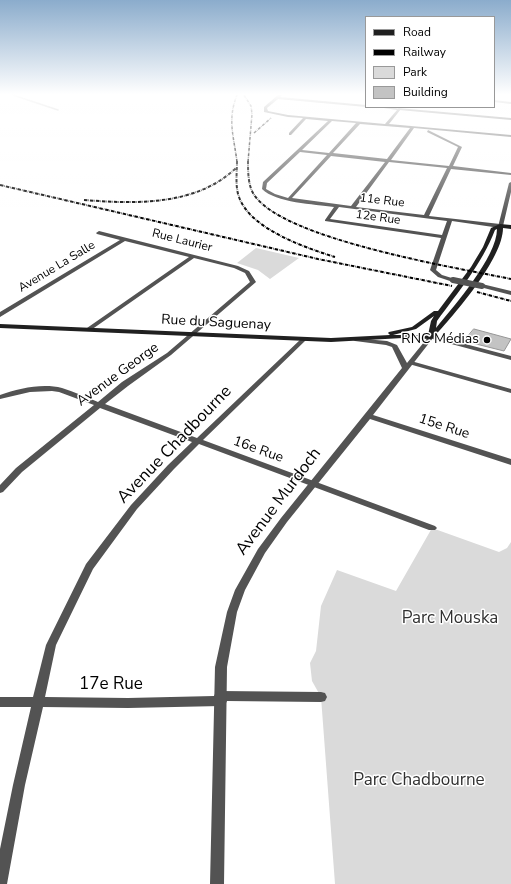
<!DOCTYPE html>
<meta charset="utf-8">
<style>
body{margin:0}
#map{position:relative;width:511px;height:884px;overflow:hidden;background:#fff;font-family:"Nunito Sans",sans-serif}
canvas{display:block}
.legend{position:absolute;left:365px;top:16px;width:130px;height:92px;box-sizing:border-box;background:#fff;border:1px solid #999;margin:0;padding:5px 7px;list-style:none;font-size:12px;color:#000}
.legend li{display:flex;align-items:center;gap:8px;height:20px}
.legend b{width:20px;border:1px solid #999}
</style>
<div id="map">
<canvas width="511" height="884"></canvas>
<ul class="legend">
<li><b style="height:5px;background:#202020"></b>Road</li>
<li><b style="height:5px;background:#000"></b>Railway</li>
<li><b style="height:11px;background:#dadada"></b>Park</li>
<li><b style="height:11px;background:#c3c3c3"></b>Building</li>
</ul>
</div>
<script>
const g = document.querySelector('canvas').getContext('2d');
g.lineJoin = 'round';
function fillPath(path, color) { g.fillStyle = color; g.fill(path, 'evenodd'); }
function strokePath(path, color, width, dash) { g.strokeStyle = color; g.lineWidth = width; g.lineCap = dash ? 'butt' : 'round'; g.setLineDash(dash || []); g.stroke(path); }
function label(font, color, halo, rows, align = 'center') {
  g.font = font + ' "Nunito Sans",sans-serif'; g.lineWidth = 3; g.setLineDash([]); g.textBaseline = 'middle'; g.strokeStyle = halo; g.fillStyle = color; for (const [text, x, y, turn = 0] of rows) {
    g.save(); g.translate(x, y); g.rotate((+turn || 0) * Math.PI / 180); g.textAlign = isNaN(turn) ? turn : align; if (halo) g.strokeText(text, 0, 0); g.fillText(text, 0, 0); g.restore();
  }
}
fillPath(new Path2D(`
 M256,248l43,10 -29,21 -12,-9 -21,-7z
 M432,528l67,24 8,-4 4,-6v342h-176l-14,-187 -9,-16 -2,-18 6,-12 5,-45 16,-36 59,21z`), '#dadada');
strokePath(new Path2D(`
 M13,95l45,15`), '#a1a1a1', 1.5);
const building = new Path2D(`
 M474,329l37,10 -7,12 -40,-10z`);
fillPath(building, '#c3c3c3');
strokePath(building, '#979797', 1);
fillPath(new Path2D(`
 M278,95h4l-2,2 86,8v2l-88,-8 -11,9 1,3 20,4 97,9 12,-14 -20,-3h12l12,2 -12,15 122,11v2l-97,-9 -23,32 58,6 9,-19 -31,-15 1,-2 34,17 -9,19 58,7v2l-60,-6 -22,47 71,8 3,2 -3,2 -48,-7 -16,49 6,5 13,4v2l-2,1 -15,-5 -8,-7 11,-32 -116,-17v-1l9,-13c-20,-3 -58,-4 -72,-18l1,-7 65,-61 -22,-2 -15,16h-2v-2l14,-15 -15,-1 -24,-5v-5zM332,121l24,2 -27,30 -27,-3zM360,124l50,4 -23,31 -54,-6zM300,152l27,3 -39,43 -13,-4 -9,-5 1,-6zM331,156l54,6 -34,44 -59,-8zM389,162l58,6 -23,47 -68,-8zM339,207l108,14 -5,14 -112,-16z
 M99,231l139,35 11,5 7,11 -85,73 -43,31 -23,18 92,34 105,-100h4v2l-103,100 232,86 2,2 -2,2h-6l-230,-86 -25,25 -37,40 -44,60 -37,76 -11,52 83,1 86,-2 2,-4 4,-1 101,1 4,1 2,4 -2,4 -4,1 -94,-1 -2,4 -4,1 -93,2 -85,-1 -18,78 -18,99h-7v-35l13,-64 18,-78h-31v-10h33l13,-52 40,-81 45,-59 37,-40 24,-23 -92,-34 -78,64 -19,20 -3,1v-8l16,-17 78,-63 -35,-13 -7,-1 -22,1 -30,7v-4c19,-7 43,-12 62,-7 13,4 24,9 36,14l24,-20 45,-29 83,-71 -5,-9 -11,-5 -40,-10 -103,72h-4v-2l102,-71 -64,-16 -125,76v-5l120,-72 -23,-6 -1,-1z
 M482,284l29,7v4l-31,-8v-2z
 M431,335l80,21v4l-82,-22v-2z
 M411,361l100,28v4l-102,-29 -1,-1 1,-1z`), '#535353');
fillPath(new Path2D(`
 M494,100l17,2v2l-17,-2z
 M398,108l113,10v2l-112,-10z
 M511,182v10l-8,34 -5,1 11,-44z
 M431,335l2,1v2l-60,77 138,44v6l-141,-46 -83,103 -22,31 -20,37 -8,22 -10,55 -3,217h-14l5,-217 12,-55 8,-22 23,-41 23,-31 121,-150 -10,-21 -6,-2 -31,-4 -2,-1v-2l34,3 10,4 10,18 22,-27z`), '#535353');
fillPath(new Path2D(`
 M500,224l11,1v4l-8,-1c0,31 -49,87 -70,110l-2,1 -28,-1 -72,4 -331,-14v-4l331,14 59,-3 -2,-2 1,-1 23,-5 22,-16h4l33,-44 12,-20 8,-19zM497,229c0,28 -43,77 -61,99l1,-7c21,-29 45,-57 58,-91zM434,316l-3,5 -3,14h-35l23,-6z`), '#202020');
strokePath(new Path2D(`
 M244,95l7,11 1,8 -4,48
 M254,133l17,-15
 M237,162c-3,-25 -10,-42 0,-67`), '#000', 1.5, [3, 1, 0.5, 1]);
strokePath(new Path2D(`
 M237,161c0,12 -2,25 2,36 11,32 67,51 96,60
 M248,161c0,10 0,23 5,32 26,46 205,75 258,86
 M0,185l318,74 134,27
 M84,200c52,4 112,6 152,-32
 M477,292l34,9`), '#000', 2, [3.5, 1, 0.5, 1]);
strokePath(new Path2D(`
 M453,280l29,6`), '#535353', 6);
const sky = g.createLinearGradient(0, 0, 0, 219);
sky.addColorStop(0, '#8baccc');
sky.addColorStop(0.43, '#fff');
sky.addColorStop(1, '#ffffff00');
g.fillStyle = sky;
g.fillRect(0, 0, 511, 219);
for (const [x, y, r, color] of [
 [487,340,4,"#000"]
]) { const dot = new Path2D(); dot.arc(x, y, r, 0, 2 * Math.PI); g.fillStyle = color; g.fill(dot); strokePath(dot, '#fff', 1.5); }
label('12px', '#000', '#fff', [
 ["11e Rue",382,201,7],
 ["12e Rue",378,218,8],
 ["Rue Laurier",182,241,14],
 ["Avenue La Salle",57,267,-31]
]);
label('14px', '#000', '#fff', [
 ["Rue du Saguenay",216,323,3],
 ["Avenue George",118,375,-36],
 ["15e Rue",444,427,18],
 ["16e Rue",258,450,20]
]);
label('14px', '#000', '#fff', [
 ["RNC Médias",479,340]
], 'right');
label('17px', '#000', '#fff', [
 ["Avenue Chadbourne",175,445,-46],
 ["Avenue Murdoch",279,502,-53],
 ["17e Rue",111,685]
]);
label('17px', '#313131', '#fff', [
 ["Parc Mouska",450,619],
 ["Parc Chadbourne",419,781]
]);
</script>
